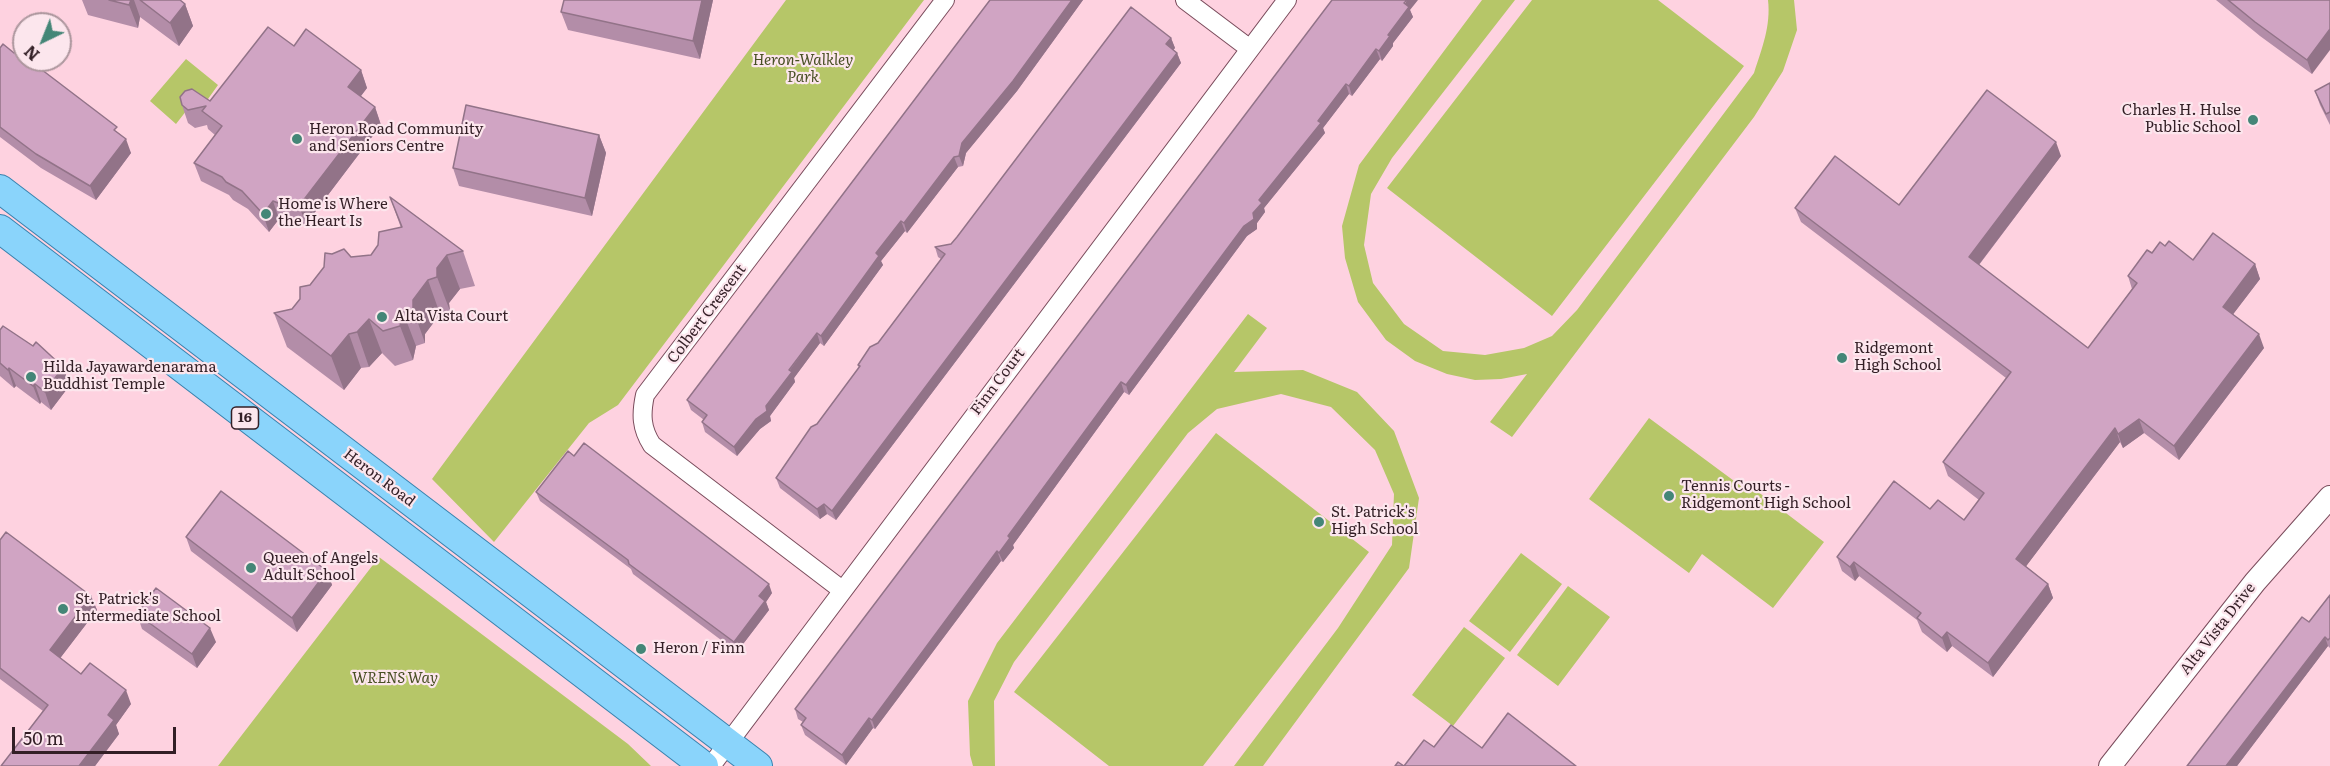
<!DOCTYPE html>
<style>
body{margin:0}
#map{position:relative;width:2330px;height:766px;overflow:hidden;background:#fed2e0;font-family:Literata,serif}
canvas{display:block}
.north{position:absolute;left:12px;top:12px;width:60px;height:60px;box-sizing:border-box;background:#fce6ed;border:2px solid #ac969d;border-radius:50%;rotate:223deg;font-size:16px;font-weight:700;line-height:24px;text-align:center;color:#331f26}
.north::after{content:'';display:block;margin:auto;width:21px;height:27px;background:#448677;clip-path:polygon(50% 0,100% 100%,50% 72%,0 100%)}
.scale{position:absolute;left:12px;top:727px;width:164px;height:27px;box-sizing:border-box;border:3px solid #331f26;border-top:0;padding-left:8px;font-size:18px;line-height:21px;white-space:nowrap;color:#331f26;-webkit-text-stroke:4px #fce6ed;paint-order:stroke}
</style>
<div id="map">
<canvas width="2330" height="766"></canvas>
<div class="north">N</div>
<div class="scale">50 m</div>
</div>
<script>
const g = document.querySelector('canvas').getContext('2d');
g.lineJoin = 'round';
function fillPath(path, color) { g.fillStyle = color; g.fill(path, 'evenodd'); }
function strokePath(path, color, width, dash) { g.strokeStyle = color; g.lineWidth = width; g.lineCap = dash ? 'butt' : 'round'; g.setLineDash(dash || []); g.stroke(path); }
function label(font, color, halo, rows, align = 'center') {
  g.font = font + ' Literata,serif'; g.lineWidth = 4.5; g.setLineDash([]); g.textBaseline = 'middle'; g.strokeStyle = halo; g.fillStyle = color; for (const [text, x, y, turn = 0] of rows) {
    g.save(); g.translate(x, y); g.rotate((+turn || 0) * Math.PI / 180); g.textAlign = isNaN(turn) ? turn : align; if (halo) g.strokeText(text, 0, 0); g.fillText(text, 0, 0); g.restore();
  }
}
fillPath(new Path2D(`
 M786,0h138l-306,405 -29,18 -95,119 -62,-63z
 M1482,0h33l-123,158 -21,36 -7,51 9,38 31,41 39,27 42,4 39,-7 28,-12 25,-26 177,-237c8,-25 17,-47 14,-73h26l3,30 -14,41 -29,46 -242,320 -22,-15 37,-48 -26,5 -26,1 -28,-6 -32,-13 -29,-21 -28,-38 -13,-44 -3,-32 17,-61z
 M1532,0h126l86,66 -192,250 -165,-128z
 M186,59l32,26 -15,21h-13l-14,18 -26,-23z
 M1248,314l19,14 -33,44 69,-2 54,22 37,39 25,67 -10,70 -146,198h-29l104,-138 54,-83 2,-51 -19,-44 -44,-43 -50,-13 -64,15 -29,24 -174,229 -20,39 1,65h-22l-3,-11 -2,-54 29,-58z
 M1649,418l100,74 4,-4 71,54 -51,66 -71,-54 -13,19 -100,-74z
 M1216,433l153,119 -166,214h-94l-95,-74z
 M1521,553l41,31 -52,68 -41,-31z
 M379,557l249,187 23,22h-433z
 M1568,586l42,31 -52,69 -41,-31z
 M1464,627l41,31 -52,68 -41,-31z`), '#b6c668');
const minor = new Path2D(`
 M1185,0l65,49
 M842,590l-190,-145c-11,-17 -11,-31 -7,-50l300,-395
 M711,766l576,-766`);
const tertiary = new Path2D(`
 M2110,766l145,-184 75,-85`);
const primary = new Path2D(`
 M0,189l758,577
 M0,229l704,537`);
strokePath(minor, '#7a4c5c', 20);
strokePath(tertiary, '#7a4c5c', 24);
strokePath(primary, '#3982ae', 30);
strokePath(minor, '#fff', 18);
strokePath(tertiary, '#fff', 22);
strokePath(primary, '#8ad4fb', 28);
fillPath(new Path2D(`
 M82,0h98l5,4 8,22 -14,20 -39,-29 -2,11 -50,-13z
 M713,0l-13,59 -132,-29 -7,-18z
 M990,0h93l-66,91 -51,62 -3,13 -5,1 -51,66 -2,-2 -24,30 2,4 -59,81 -4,-3 -26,35 1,4 -25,34 1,5 -11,8 -23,27 -32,-24 -3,-10 2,-2 -13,-10 -4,-10z
 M2216,0h114l-18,74 -52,-38z
 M1410,10l3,7 -20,26v3l-11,15 -2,-2 -28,37 -3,-2 -26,34 2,5 -61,75 1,4 -8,11v6l-10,7 -118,159 -5,-3 -111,153 1,3 -11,14 -2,-1 -126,168 -2,-1 -27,37 -41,-30 -4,-10 2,-3 -5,-3 -3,-10z
 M1171,38l4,10 -2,2 4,3 4,10 -345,457 -9,-6 -7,5 -40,-31 -4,-10 83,-110 -1,-3 20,-22 63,-84 -3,-2 -3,-10 16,-3z
 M294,46l67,24 6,18 -6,8 14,11 6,18 -75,99 -9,2 -18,-7 -10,13 -21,-23 -15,-9 -4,-5 -28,-14 -7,-18 21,-28 -7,-6 -1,-4 -12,3 -7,-5 -6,-18 28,-4z
 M0,48l120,86 11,19 -35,47 -55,-32 -41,-31z
 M2330,83v42l-10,-20 -5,-14z
 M599,135l7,18 -14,63 -133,-30 -6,-18z
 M2061,156l-82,109 109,83 44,-59 -4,-13 24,-23 13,-7 28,14 62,4 5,15 -27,35 31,34 -85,112 -35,-27 -21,15 -3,-6 -94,124 22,18 5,14 -60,79 -41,-31 -5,6 -25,-20 -5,-12 -58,-44 -4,5 -13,-10 -5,-14 93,-48 34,11 15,-20 -31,-24 -5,-14 63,-84 -205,-156 -6,-14 104,-3z
 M390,197l73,54 12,35 -15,3 -11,14 1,8 -10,3 -15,20v9l-9,3 -3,14 -18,6 -13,-13 -13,14 -8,1 -17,22 -57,-43 -13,-34 18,-4 18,-24 41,-28 20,-2 30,-27z
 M0,330l63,37 7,18 -19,25 -10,-8 -1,2 -24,-18 -2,2 -14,-12z
 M536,492l236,101 -6,9 3,8 -32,42 -104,-78 -2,-5 -91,-68z
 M186,537l141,34 5,14 -35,47 -106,-81z
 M0,540l91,56 6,14 -37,48 21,16 50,30 -15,21 3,9 -24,32h-94l42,-55 -43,-32z
 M2330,595v53l-2,-2 -91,120h-50l122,-144z
 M137,614l79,28 -19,26 -55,-39z`), '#b38da8');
fillPath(new Path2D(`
 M131,0h3l6,17 -2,11 -9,-23z
 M702,0h11l-13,59 -7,-18z
 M1072,0h11l-66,91 -51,62 -3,13 -4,-10 3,-13z
 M1407,0h11l-8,10 3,7 -20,26v3l-11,15 -3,-10z
 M185,4l8,22 -14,20 -9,-23z
 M2330,29v21l-18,24 -5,-14z
 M1171,38l4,10 -5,6 -4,-10z
 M1376,49l4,10 -28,37 -3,-10z
 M1177,53l4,10 -345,457 -4,-9z
 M361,70l6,18 -13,17 -6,-18z
 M1346,84l3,10 -26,34 2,5 -61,75 1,4 -8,11v6l-10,7 -118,159 -3,-10 127,-172 6,-13z
 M375,107l6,18 -75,99 -7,-18z
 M599,135l7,18 -14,63 -7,-18z
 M126,139l5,14 -35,47 -6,-14z
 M2056,142l5,14 -87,115 -5,-14z
 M954,157l4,10 -51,66 -3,-10z
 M273,201l6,18 -10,13 -6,-18z
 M901,221l4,10 -24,30 2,4 -59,81 -3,-10 55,-83z
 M447,255l13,34 -11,14 1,8 -13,-34v-9z
 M2255,264l5,15 -32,42 -5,-14z
 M428,280l12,34 -15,20v9l-12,-34v-9z
 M403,312l13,34 -3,14 -13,-34z
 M369,319l13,34 -13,14 -12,-35z
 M817,333l3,10 -26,35 1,4 -25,34 1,5 -11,8 -23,27 -3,-9z
 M349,334l12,34 -17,22 -13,-34z
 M2259,334l5,14 -85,112 -5,-14z
 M63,367l7,18 -19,25 -6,-18z
 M9,368l7,18 -2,2 -6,-18z
 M1121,382l3,10 -111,153 1,3 -11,14 -4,-9 9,-17z
 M35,384l6,18 -1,2 -7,-18z
 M2139,419l5,14 -21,15 -5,-14z
 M2115,428l5,14 -99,131 -5,-14z
 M824,504l3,10 -7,5 -3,-10z
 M997,551l4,10 -126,168 -3,-9z
 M1854,562l5,14 -4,5 -5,-14z
 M327,571l5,14 -35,47 -5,-14z
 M769,584l3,9 -6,9 3,8 -32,42 -3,-10 25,-46z
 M2048,584l5,14 -60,79 -5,-14z
 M91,596l6,14 -42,55 -5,-15z
 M210,628l6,14 -19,26 -5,-14z
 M1947,632l5,14 -5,6 -5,-14z
 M2325,637l3,9 -91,120h-11z
 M126,690l5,14 -15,21 3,9 -24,32h-16l29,-51z
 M869,718l4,10 -27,37 -4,-10z`), '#927388');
const building = new Path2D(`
 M109,0h22l-2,5z
 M140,0h40l5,4 -15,19z
 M564,0h138l-9,41 -132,-29z
 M990,0h82l-59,81 -51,62 -3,13 -5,1 -50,66 -3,-2 -25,32 3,3 -58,80 -4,-3 -28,37 3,2 -26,34 1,5 -11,8 -22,28 -32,-25 5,-7 -20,-15z
 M1332,0h75l-3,3 5,4 -21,28 2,1 -11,15 -3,-2 -27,37 -3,-2 -28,37 3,2 -62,77 3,3 -9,10 1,6 -10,7 -118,159 -5,-3 -113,154 2,2 -11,15 -2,-2 -125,169 -3,-2 -27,37 -41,-30 5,-7 -11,-9z
 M2228,0h102v29l-23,31 -52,-38z
 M1131,7l40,31 -5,6 11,9 -345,458 -8,-7 -7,5 -41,-31 35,-51 6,-3 43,-58 -2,-1 12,-18 8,-4 67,-89 -10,-7 16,-3 6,-7z
 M268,27l26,19 12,-17 55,41 -13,17 27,20 -76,99 -8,2 -18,-7 -10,13 -21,-23 -16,-9 -4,-5 -28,-14 28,-37 -20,-15 4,-5 -18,4 -6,-5 -2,-8 5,-6 7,-2 18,12z
 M3,44l11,9 2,-3 8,6v4h5l88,67 -3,3 12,9 -36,47 -54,-32 -36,-27v-79z
 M2330,83v29l-4,2 -11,-23z
 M1987,90l69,52 -87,115 119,91 49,-65 -9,-7 19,-26 5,3 8,-11 5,4 4,-5 24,19 20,-27 42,31 -32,43 36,27 -85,112 -35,-27 -21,15 -3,-6 -99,131 32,25 -60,79 -41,-31 -5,6 -25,-20 4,-5 -67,-51 -4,5 -13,-10 57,-76 36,28 8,-9 26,20 20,-27 -41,-31 68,-90 -216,-164 40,-52 64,49z
 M466,105l133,30 -14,63 -132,-30z
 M390,197l73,54 -16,4 -10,13v9l-9,3 -15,20v9l-10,3 -3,14 -17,5 -14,-12 -12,13 -8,2 -18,22 -57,-43 18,-4 8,-10v-12l10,-2 14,-18 1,-14 7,1 12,-5 7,8 20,-2 7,-10 1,-13 23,-5z
 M3,326l30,20 3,-4 27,25 -18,25 -10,-8 -2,2 -24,-18 -1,2 -8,-7v-33z
 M584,443l185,141 -10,12 6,5 -31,41 -105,-78 -1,-4 -92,-68 32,-41 6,5z
 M221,491l106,80 -35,47 -106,-81z
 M6,532l85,64 -41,54 31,24 9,-11 36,27 -18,25 6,5 -35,46h-78l47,-61 -48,-37v-128z
 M156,588l54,40 -18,26 -55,-40z
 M2330,595v43l-2,2 -3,-3 -99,129h-39l115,-149 7,5z
 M1508,713l68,53h-172l20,-26 10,7 17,-22 31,23z
 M1398,762l6,4h-9z`);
fillPath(building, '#d0a4c3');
strokePath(building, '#927388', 1.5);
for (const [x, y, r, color] of [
 [2253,120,6,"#448677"],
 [297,139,6,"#448677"],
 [266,214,6,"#448677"],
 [382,317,6,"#448677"],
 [1842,358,6,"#448677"],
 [31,377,6,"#448677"],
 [1669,496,6,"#448677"],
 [1319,522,6,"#448677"],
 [251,568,6,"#448677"],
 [63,609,6,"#448677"],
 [641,649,6,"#448677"]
]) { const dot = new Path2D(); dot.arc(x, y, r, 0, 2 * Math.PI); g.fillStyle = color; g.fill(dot); strokePath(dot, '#fce6ed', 2); }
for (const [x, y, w] of [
 [245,418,27]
]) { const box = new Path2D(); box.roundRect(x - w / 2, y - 11, w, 22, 4.5); g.fillStyle = '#fce6ed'; g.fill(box); strokePath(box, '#331f26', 1.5); }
label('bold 14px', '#331f26', null, [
 ["16",245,418]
]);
label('italic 15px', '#484f24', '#fce6ed', [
 ["Heron-Walkley",803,61],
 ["Park",803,78],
 ["WRENS Way",395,679]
]);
label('15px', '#331f26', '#fce6ed', [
 ["Charles H. Hulse",2241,111,"right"],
 ["Public School",2241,128,"right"],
 ["Heron Road Community",309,130],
 ["and Seniors Centre",309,147],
 ["Home is Where",278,205],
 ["the Heart Is",278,222],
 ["Alta Vista Court",394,317],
 ["Ridgemont",1854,349],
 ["High School",1854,366],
 ["Hilda Jayawardenarama",43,368],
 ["Buddhist Temple",43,385],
 ["Tennis Courts -",1681,487],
 ["Ridgemont High School",1681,504],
 ["St. Patrick's",1331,513],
 ["High School",1331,530],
 ["Queen of Angels",263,559],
 ["Adult School",263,576],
 ["St. Patrick's",75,600],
 ["Intermediate School",75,617],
 ["Heron / Finn",653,649]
], 'left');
label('15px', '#331f26', '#fce6ed', [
 ["Colbert Crescent",707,314,-53],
 ["Finn Court",998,382,-53],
 ["Heron Road",379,478,37],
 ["Alta Vista Drive",2218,629,-52]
]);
</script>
